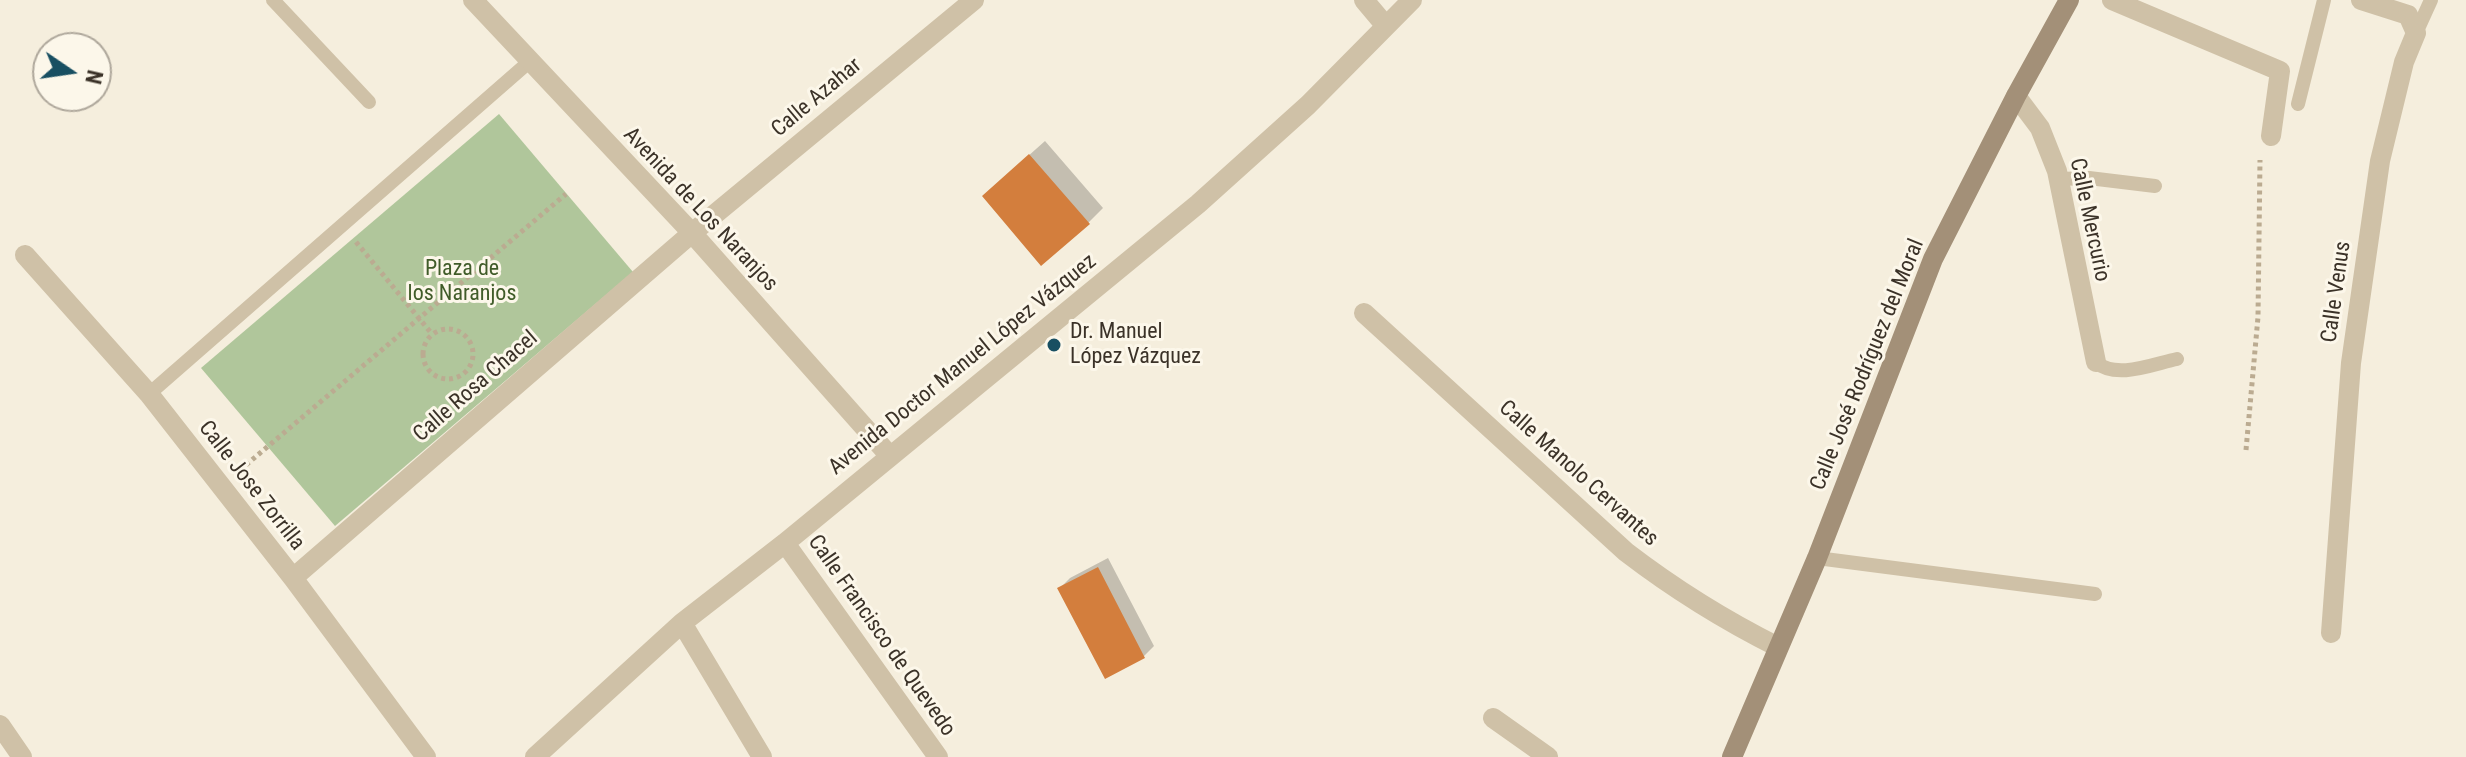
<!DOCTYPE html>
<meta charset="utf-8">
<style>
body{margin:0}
#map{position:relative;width:2466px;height:757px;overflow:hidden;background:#f5eedd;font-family:"Roboto Condensed",sans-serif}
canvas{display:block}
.north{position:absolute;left:32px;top:32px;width:80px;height:80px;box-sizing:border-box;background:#fcf7ea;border:2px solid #afa89c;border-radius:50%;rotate:103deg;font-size:22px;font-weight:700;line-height:32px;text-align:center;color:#3b3228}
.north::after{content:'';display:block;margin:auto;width:28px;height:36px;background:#184f62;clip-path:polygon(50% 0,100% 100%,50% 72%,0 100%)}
</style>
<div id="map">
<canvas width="2466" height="757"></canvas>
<div class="north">N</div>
</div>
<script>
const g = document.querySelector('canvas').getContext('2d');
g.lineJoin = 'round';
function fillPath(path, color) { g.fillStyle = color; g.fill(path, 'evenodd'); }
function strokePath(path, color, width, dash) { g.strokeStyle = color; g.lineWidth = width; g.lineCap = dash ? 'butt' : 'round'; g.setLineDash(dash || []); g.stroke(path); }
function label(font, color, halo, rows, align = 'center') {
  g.font = font + ' "Roboto Condensed",sans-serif'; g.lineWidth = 6; g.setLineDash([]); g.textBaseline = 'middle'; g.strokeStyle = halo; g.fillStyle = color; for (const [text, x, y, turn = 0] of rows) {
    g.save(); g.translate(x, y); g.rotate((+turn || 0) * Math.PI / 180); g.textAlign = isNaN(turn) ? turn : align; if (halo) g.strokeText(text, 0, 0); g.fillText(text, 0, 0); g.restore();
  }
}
fillPath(new Path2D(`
 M499,114l134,158 -298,254 -134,-158z`), '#b0c69b');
fillPath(new Path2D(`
 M1045,141l58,67 -15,15 -89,-41z
 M1108,558l46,88 -10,10 -38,21 -46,-89 10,-10z`), '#0003');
fillPath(new Path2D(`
 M1029,154l61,70 -49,42 -59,-70z
 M1098,567l47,91 -40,21 -48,-91z`), '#d37e3d');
strokePath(new Path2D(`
 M356,242l76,92
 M423 354a25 25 0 1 1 50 0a25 25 0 1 1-50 0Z
 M2246,450l12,-133 2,-157
 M240,470l326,-276`), '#bbab91', 5, [4, 4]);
strokePath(new Path2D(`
 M273,0l96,102
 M2416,33l15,-33
 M2298,104l26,-104
 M2059,179l30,-1 66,8
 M2096,362c20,18 57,2 81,-3
 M149,394l380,-332
 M1817,558l278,36`), '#cfc1a7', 14);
strokePath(new Path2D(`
 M473,0l219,233 197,222
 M1364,0l21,25
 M2112,0l168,71 -9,65
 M2016,96l24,32 17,43 39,191
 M25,255l124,139 144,184 133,179
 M1364,313l262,239c47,36 98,68 152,95
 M785,543l153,214
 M293,578l399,-345 282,-233
 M682,623l80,134
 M2331,633l20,-270 29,-202 24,-99 12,-29 -8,-18 -47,-15
 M1493,718l55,39
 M0,725l22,32
 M535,757l147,-134 103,-80 413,-339 110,-99 104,-105`), '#cfc1a7', 20);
strokePath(new Path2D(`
 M1732,757l85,-199 116,-299 83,-163 53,-96`), '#a39078', 20);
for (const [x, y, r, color] of [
 [1054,345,8,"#184f62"]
]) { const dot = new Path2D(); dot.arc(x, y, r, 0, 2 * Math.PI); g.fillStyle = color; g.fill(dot); strokePath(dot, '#fcf7ea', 3); }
label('22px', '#3b3228', '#fcf7ea', [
 ["Calle Azahar",817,98,-40],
 ["Avenida de Los Naranjos",700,210,47],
 ["Calle Mercurio",2089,220,78],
 ["Calle Venus",2337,292,-82],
 ["Avenida Doctor Manuel López Vázquez",963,365,-39],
 ["Calle José Rodríguez del Moral",1868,365,-68],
 ["Calle Rosa Chacel",476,387,-41],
 ["Calle Manolo Cervantes",1578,474,42],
 ["Calle Jose Zorrilla",251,486,52],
 ["Calle Francisco de Quevedo",881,636,55]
]);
label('22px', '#405c29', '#fcf7ea', [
 ["Plaza de",462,269],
 ["los Naranjos",462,294]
]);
label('22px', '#3b3228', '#fcf7ea', [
 ["Dr. Manuel",1070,332],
 ["López Vázquez",1070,357]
], 'left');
</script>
